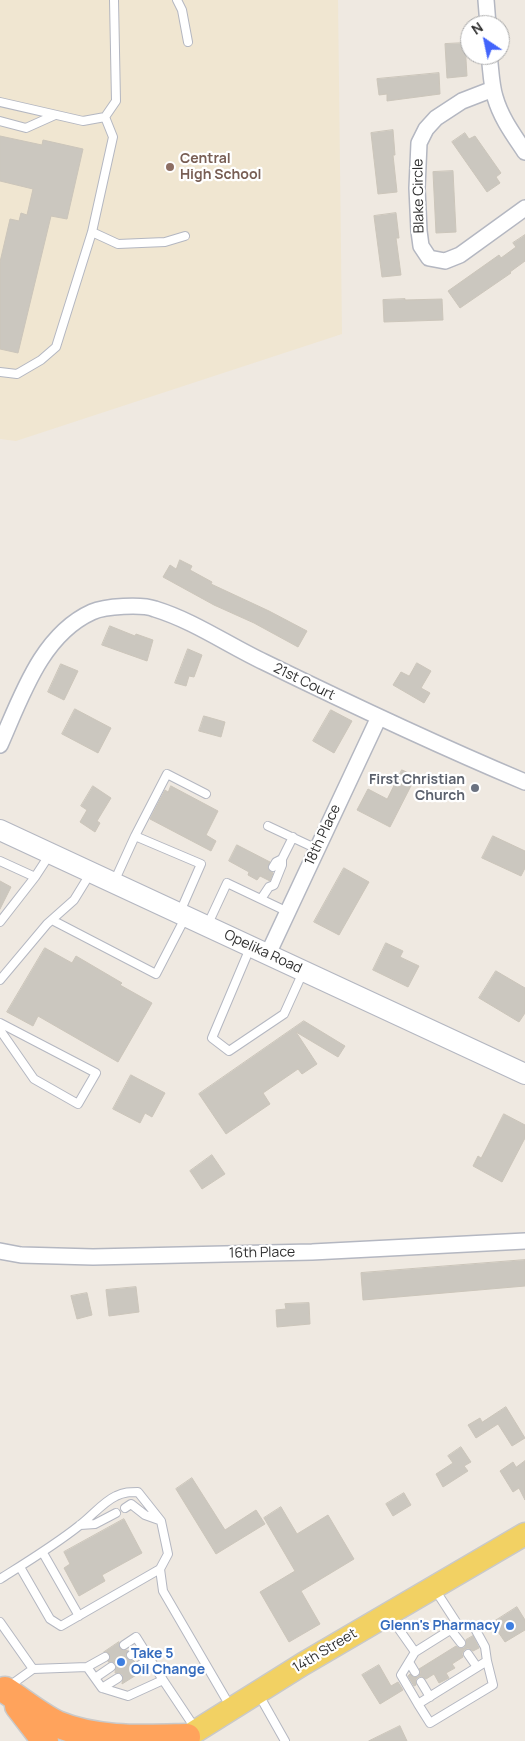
<!DOCTYPE html>
<style>
body{margin:0}
#map{position:relative;width:525px;height:1741px;overflow:hidden;background:#efe9e1;font-family:Manrope,sans-serif}
canvas{display:block}
.north{position:absolute;left:460px;top:15px;width:50px;height:50px;box-sizing:border-box;background:#fff;border:1px solid #ababab;border-radius:50%;rotate:326deg;font-size:14px;font-weight:700;line-height:20px;text-align:center;color:#2e2e2e}
.north::after{content:'';display:block;margin:auto;width:18px;height:22px;background:#4264fb;clip-path:polygon(50% 0,100% 100%,50% 72%,0 100%)}
</style>
<div id="map">
<canvas width="525" height="1741"></canvas>
<div class="north">N</div>
</div>
<script>
const g = document.querySelector('canvas').getContext('2d');
g.lineJoin = 'round';
function fillPath(path, color) { g.fillStyle = color; g.fill(path, 'evenodd'); }
function strokePath(path, color, width, dash) { g.strokeStyle = color; g.lineWidth = width; g.lineCap = dash ? 'butt' : 'round'; g.setLineDash(dash || []); g.stroke(path); }
function label(font, color, halo, rows, align = 'center') {
  g.font = font + ' Manrope,sans-serif'; g.lineWidth = 4.5; g.setLineDash([]); g.textBaseline = 'middle'; g.strokeStyle = halo; g.fillStyle = color; for (const [text, x, y, turn = 0] of rows) {
    g.save(); g.translate(x, y); g.rotate((+turn || 0) * Math.PI / 180); g.textAlign = isNaN(turn) ? turn : align; if (halo) g.strokeText(text, 0, 0); g.fillText(text, 0, 0); g.restore();
  }
}
fillPath(new Path2D(`
 M0,0h338l4,334 -326,107 -16,-2z`), '#f0e6d1');
const building = new Path2D(`
 M465,43l2,33 -20,2 -2,-34z
 M439,73l1,21 -53,7v-7l-8,1 -2,-16z
 M393,130l2,25h-2l4,37 -19,2 -7,-61z
 M465,133l4,6 6,-3 26,37 -5,4 4,6 -13,9 -35,-50z
 M0,136l42,9 1,-5 40,9 -16,70 -16,-3 -33,137 -18,-4v-87l10,-43 9,2 2,-8 6,2 6,-26 -33,-8z
 M453,171l3,61 -20,1 -3,-61z
 M396,213l3,25h-3l5,37 -19,2 -8,-61z
 M525,235v26l-15,11 1,1 -51,35 -12,-17 51,-36 2,3 15,-11 -3,-4z
 M405,299v1l37,-1 1,21 -59,2 -1,-22z
 M180,560l12,6 -2,4 22,12 -1,2 58,27 38,20 -9,16 -44,-24 -40,-18 -51,-28 7,-12 6,4z
 M110,626l25,10 1,-2 17,6 -6,21 -45,-16z
 M188,649l14,6 -8,22 -5,-1 -3,10 -11,-3z
 M417,663l14,8 -10,17 9,5 -6,10 -31,-18 8,-13 8,4z
 M61,664l17,7 -14,29 -16,-8z
 M75,709l36,19 -13,25 -36,-19z
 M331,710l21,11 -18,32 -21,-12z
 M204,716l21,6 -4,15 -22,-6z
 M402,770l14,6 -26,51 -33,-17 11,-21 19,10z
 M93,786l18,12 -14,23 3,2 -5,9 -15,-10 7,-12 -6,-4z
 M171,786l47,25 -12,24 10,6 -5,10 -61,-32 15,-29 3,2z
 M493,836l32,15v17l-4,8 -39,-18z
 M237,845l33,17 -2,7 5,4 -3,8 -10,-5 -3,4 -9,-5 1,-3 -20,-11z
 M344,868l25,14 -30,53 -25,-13z
 M0,881l11,6 -11,22z
 M386,943l17,8 -3,6 19,9 -11,21 -35,-17z
 M45,948l27,15 4,-7 46,27 -2,2 32,18 -34,59 -80,-46 -5,10 -26,-14z
 M496,971l29,17v25l-6,9 -40,-24z
 M304,1021l41,25 -7,11 -42,-25 21,32 -15,10 -4,-5 -35,24 7,11 -44,30 -27,-40z
 M131,1075l34,18 -13,24 -7,-4 -5,10 -27,-14z
 M504,1114l21,11v13l-23,44 -29,-16 5,-10 3,2z
 M212,1155l13,19 -23,15 -12,-18z
 M525,1260v26l-162,14 -2,-27z
 M136,1287l3,25 -30,4 -3,-26z
 M87,1293l5,22 -15,4 -6,-23z
 M309,1303l1,21 -33,3 -1,-17 10,-1 -1,-5z
 M506,1407l19,31 -13,8 -14,-22 -22,14 -8,-13 12,-7 2,4z
 M461,1447l10,15 -7,4 4,5 -25,16 -7,-13 17,-11 -5,-7z
 M525,1461v39l-6,-12 -6,4 -13,-21 13,-9 3,5z
 M192,1478l33,52 31,-20 9,14 -49,30 -40,-65z
 M404,1493l7,12 -18,11 -7,-12z
 M281,1507l16,27 31,-19 26,44 -53,32 19,33 -31,18 -29,-50 35,-21 -31,-53z
 M124,1519l18,34 -40,22 3,6 -26,15 -15,-28 6,-4 -6,-12z
 M517,1607l8,13v10l-20,12 -13,-19z
 M473,1636l6,12 -6,3 -5,-3 -4,2 -2,4 1,3 -11,7 3,4 -9,5 3,5 -10,5 -5,-9 -8,5 -6,-3 -4,3v6l-2,1 -6,-10 2,-2 3,3h5l3,-5 -2,-3 37,-23 3,2h5l2,-3v-5z
 M119,1642l1,6 8,3 -3,4 2,3 6,2 2,2 -3,3 1,5 4,3 4,-1 -19,12 1,-9 -3,-2h-5l1,-9 -3,-2h-5l2,-7 -3,-3h-3z
 M379,1665l12,21 7,-4 5,8 -23,14 -18,-29z
 M400,1726l7,15h-38z`);
fillPath(building, '#cbc7bf');
strokePath(building, '#cbc5ba', 1);
const lane = new Path2D(`
 M177,0l5,10 6,32
 M0,102l83,19 22,-4 11,-16 -2,-101
 M0,121l26,7 29,-13
 M92,232l26,12 47,-2 20,-6
 M0,372l17,2 24,-14 15,-13 36,-115 21,-95 -8,-20
 M268,826l49,23
 M135,836l32,-62 39,20
 M0,861l35,16 15,-23
 M273,867l3,-5 6,-3
 M114,882l21,-46 66,28 -21,48
 M261,899l8,-12 5,-2 8,-20v-6l11,-22
 M52,920l104,54 29,-56
 M0,922l35,-45
 M207,926l20,-43 61,29
 M250,948l-38,90 17,13 55,-37 19,-42
 M0,980l47,-56 27,-24 16,-26
 M0,1023l96,50 -18,31 -44,-25 -34,-49
 M125,1508l6,-4 14,11 14,5
 M80,1525l15,-1 21,-11
 M43,1553l36,63
 M160,1569l3,22 67,115
 M0,1579c27,-17 55,-34 80,-54 12,-9 23,-23 36,-29 8,-4 14,-4 22,-4l23,29 7,33 -8,15 -99,57 -11,-7 -30,-52
 M389,1615l26,37 43,-27 -24,-37
 M0,1622l33,47 -25,18
 M451,1630l10,13
 M415,1652l-14,23 17,29 69,-43 -2,-14 -12,-22h-15
 M468,1654l9,13
 M131,1655l11,-7
 M409,1662l6,10
 M87,1667l18,-10
 M137,1667l13,-8
 M33,1669l54,-2 15,21 26,8 35,-16 -27,-43 -12,8
 M95,1678l16,-11
 M163,1680l32,48
 M421,1682l9,15
 M102,1688l16,-10
 M259,1695l26,46
 M418,1704l12,19 63,-38 -6,-24`);
const street = new Path2D(`
 M486,0l2,25
 M489,55c2,14 2,29 6,42 6,21 18,37 30,55
 M493,89l-31,12 -26,17 -10,11 -7,14 -2,45 2,43 2,15 8,12 16,3 15,-6 65,-47
 M0,745c21,-47 41,-110 92,-133 13,-6 50,-8 63,-3 39,12 73,36 109,53 86,42 173,83 261,120
 M268,954l111,-237
 M0,1251l21,4 72,2 219,-5 213,-11`);
const secondary = new Path2D(`
 M0,830l525,244`);
const primary = new Path2D(`
 M180,1741l123,-77 222,-130`);
const highway = new Path2D(`
 M5,1690c17,11 34,25 52,34 41,17 87,14 130,13
 M18,1706l27,35`);
strokePath(lane, '#b4b7c1', 10);
strokePath(street, '#b4b7c1', 18);
strokePath(secondary, '#b4b7c1', 22);
strokePath(primary, '#c9c9c9', 25);
strokePath(highway, '#c9c9c9', 29);
strokePath(lane, '#fff', 8);
strokePath(street, '#fff', 15);
strokePath(secondary, '#fff', 20);
strokePath(primary, '#f2d163', 22);
strokePath(highway, '#ffa35c', 26);
for (const [x, y, r, color] of [
 [170,167,5,"#8d6e63"],
 [475,788,5,"#6b7280"],
 [510,1626,5,"#3f7fe0"],
 [121,1662,5,"#3f7fe0"]
]) { const dot = new Path2D(); dot.arc(x, y, r, 0, 2 * Math.PI); g.fillStyle = color; g.fill(dot); strokePath(dot, '#fff', 2); }
label('bold 14px', '#785e54', '#fff', [
 ["Central",180,159],
 ["High School",180,175]
], 'left');
label('14px', '#2e2e2e', '#fff', [
 ["Blake Circle",419,196,-91],
 ["21st Court",304,682,26],
 ["18th Place",323,835,-65],
 ["Opelika Road",263,952,25],
 ["16th Place",262,1253,-1],
 ["14th Street",325,1651,-31]
]);
label('bold 14px', '#5b616d', '#fff', [
 ["First Christian",465,780],
 ["Church",465,796]
], 'right');
label('bold 14px', '#366cbe', '#fff', [
 ["Glenn's Pharmacy",500,1626],
 ["Take 5",131,1654,"left"],
 ["Oil Change",131,1670,"left"]
], 'right');
</script>
